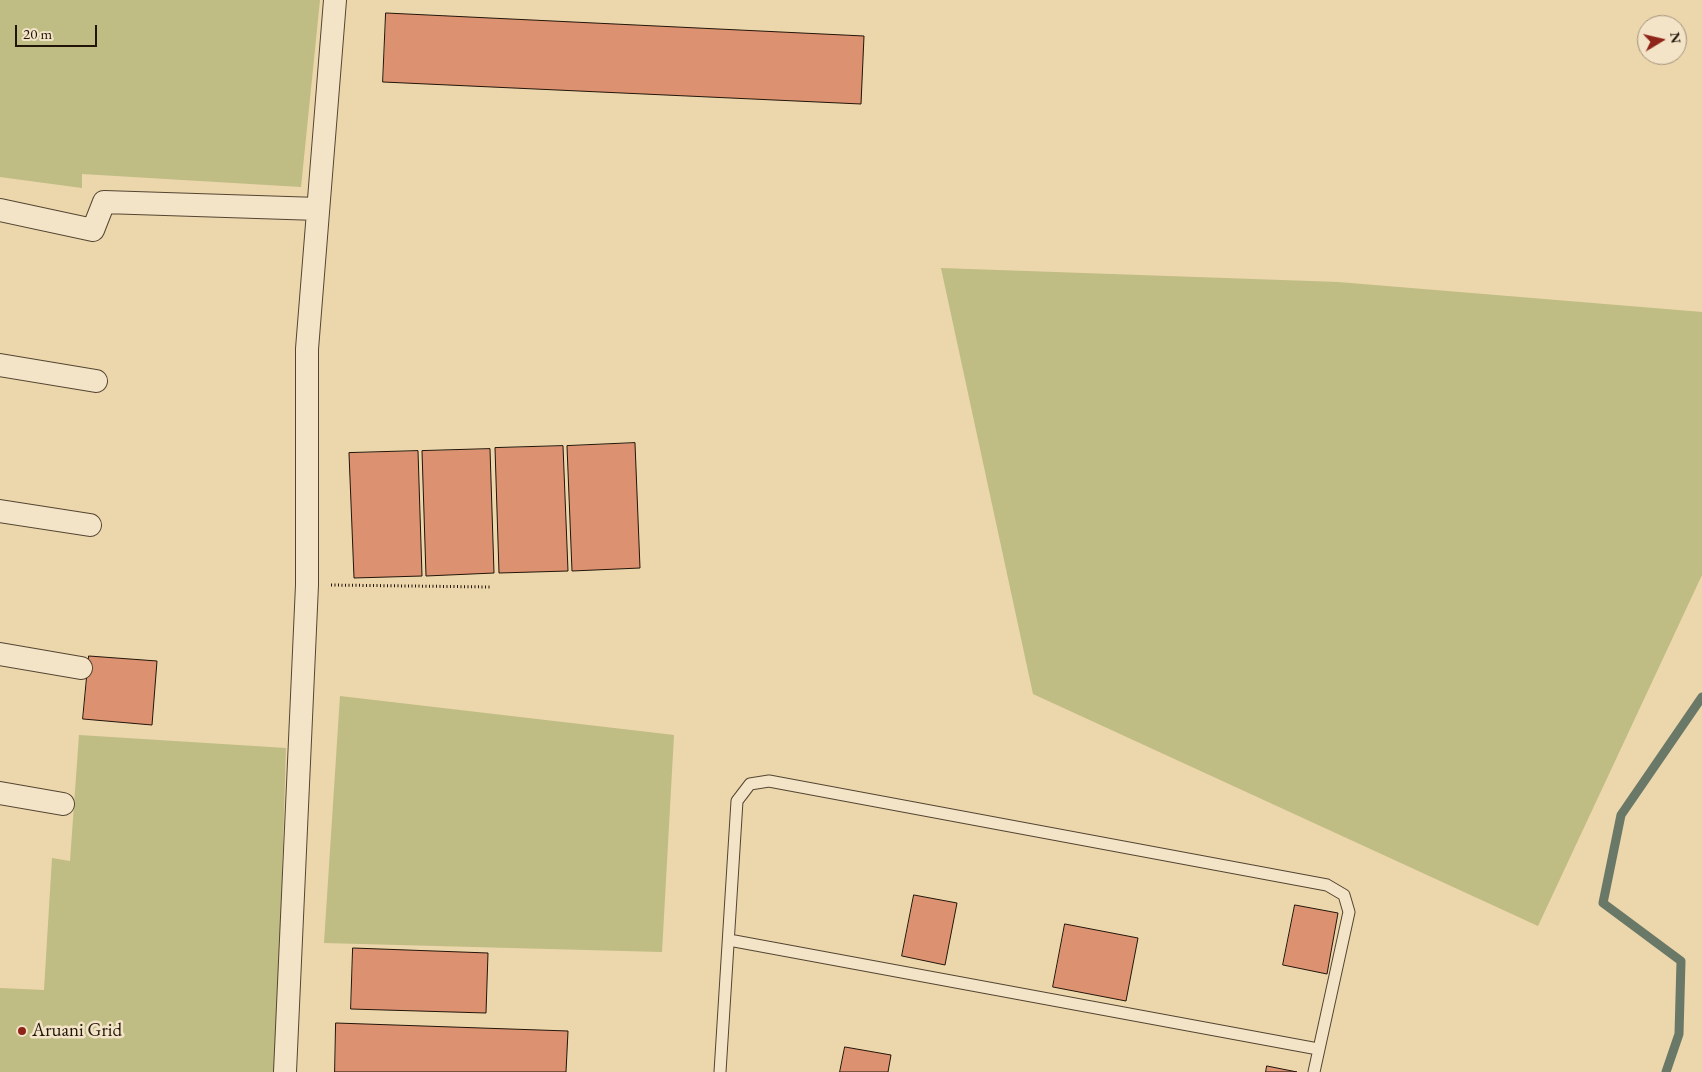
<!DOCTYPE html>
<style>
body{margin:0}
#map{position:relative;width:1702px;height:1072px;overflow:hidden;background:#ecd6ab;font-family:"EB Garamond",serif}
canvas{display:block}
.north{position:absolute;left:1637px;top:15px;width:50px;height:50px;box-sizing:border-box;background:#f3e4c8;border:1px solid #9f917c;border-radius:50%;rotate:81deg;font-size:14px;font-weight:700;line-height:20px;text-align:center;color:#21150a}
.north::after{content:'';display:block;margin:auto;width:18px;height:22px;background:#8f2418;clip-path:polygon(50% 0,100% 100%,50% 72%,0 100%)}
.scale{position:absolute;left:15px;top:25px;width:82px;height:22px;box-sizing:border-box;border:2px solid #21150a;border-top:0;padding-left:6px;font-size:15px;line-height:18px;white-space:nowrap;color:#21150a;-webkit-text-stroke:4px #f3e4c8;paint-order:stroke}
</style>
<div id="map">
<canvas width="1702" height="1072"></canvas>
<div class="north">N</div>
<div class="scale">20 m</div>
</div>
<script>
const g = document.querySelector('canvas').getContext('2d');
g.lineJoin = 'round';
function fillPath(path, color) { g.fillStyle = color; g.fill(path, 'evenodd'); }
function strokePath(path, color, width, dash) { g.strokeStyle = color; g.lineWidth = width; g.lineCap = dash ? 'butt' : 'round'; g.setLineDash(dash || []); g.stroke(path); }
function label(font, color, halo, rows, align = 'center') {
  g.font = font + ' "EB Garamond",serif'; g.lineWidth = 5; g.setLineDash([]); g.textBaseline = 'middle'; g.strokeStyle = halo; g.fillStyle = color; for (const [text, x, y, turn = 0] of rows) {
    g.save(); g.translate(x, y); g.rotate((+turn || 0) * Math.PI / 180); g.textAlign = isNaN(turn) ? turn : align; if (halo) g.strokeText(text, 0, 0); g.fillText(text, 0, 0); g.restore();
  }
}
fillPath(new Path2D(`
 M0,0h320l-19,187 -219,-13v14l-82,-11z
 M941,268l397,14 364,30v263l-164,351 -505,-232z
 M340,696l334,39 -12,217 -338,-9z
 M79,735l207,13 -10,324h-276v-84l44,2 8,-132 18,3z`), '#bfbc84');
strokePath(new Path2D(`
 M1666,1072l13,-38 2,-73 -78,-58 18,-88 81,-118`), '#697867', 9);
const building = new Path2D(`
 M386,13l478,23 -3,68 -478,-22z
 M635,443l5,125 -68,3 -5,-125z
 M563,446l5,125 -69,2 -4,-125z
 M490,449l4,124 -68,3 -4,-125z
 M418,451l4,125 -68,2 -5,-125z
 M89,656l68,5 -5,64 -69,-6z
 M914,895l43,8 -12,62 -43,-9z
 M1295,905l43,8 -11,61 -44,-9z
 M1065,924l73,14 -12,63 -73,-14z
 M353,948l135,5 -2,60 -135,-4z
 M336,1023l232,8 -2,41h-231z
 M845,1047l46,8 -3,17h-48z
 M1267,1066l30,6h-31z`);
fillPath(building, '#dc9170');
strokePath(building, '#21150a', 1);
const service = new Path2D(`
 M729,940l589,109
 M720,1072l17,-271 13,-17 19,-3 558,104 17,10 5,17 -35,160`);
const minor = new Path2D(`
 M0,210l93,20 11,-28 214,7
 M0,365l96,16
 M0,511l90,14
 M0,654l81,14
 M0,793l63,11
 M285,1072l22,-487v-236l28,-349`);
strokePath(service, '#544532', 13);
strokePath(minor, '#544532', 24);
strokePath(new Path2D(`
 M331,585l159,2`), '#21150a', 3, [1, 2.5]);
strokePath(service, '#f3e4c8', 11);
strokePath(minor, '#f3e4c8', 22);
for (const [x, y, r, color] of [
 [22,1031,5,"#8f2418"]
]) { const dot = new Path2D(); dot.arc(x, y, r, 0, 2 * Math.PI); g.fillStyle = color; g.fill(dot); strokePath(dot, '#f3e4c8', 2); }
label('19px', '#21150a', '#f3e4c8', [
 ["Aruani Grid",32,1031]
], 'left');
</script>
